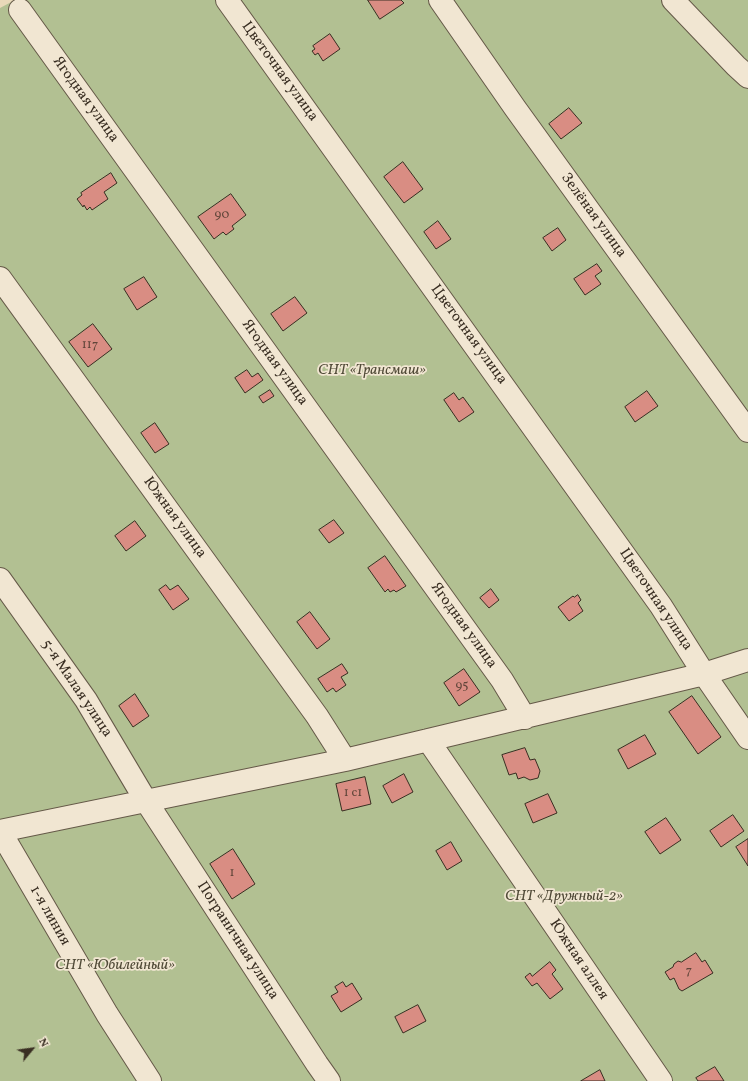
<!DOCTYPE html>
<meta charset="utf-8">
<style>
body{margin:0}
#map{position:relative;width:748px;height:1081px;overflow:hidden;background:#e9d9b9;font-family:Vollkorn,serif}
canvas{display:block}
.north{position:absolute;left:12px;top:1029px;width:40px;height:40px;-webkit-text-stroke:3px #f1e6d2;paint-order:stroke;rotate:61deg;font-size:11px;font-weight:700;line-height:16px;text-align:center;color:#392e22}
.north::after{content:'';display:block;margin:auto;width:14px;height:18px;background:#392e22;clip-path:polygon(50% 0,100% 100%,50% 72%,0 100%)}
</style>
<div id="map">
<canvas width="748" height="1081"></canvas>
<div class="north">N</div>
</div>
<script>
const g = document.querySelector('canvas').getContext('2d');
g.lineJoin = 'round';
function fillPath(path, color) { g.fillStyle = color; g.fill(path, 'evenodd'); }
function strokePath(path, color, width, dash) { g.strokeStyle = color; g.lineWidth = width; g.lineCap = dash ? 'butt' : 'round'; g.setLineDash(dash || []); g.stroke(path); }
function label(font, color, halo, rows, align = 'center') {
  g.font = font + ' Vollkorn,serif'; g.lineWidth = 3.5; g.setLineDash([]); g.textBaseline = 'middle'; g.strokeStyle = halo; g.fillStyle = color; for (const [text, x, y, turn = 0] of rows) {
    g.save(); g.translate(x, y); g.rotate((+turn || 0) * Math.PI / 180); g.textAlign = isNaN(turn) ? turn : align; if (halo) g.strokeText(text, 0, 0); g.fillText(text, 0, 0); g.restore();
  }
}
fillPath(new Path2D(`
 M15,0h733v1081h-748v-1073z`), '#b2c092');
const building = new Path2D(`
 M368,0h33l3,3 -24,16z
 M330,34l10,15 -17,12 -5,-8 -3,2 -3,-4 3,-2 -2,-3z
 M569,108l13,15 -21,16 -12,-15z
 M403,162l20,27 -19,14 -20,-26z
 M111,173l6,10 -13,9 4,7 -16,11 -2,-3 -3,3 -3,-5 -1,2 -6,-8 5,-4 -1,-2z
 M231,194l15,21 -14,11 2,3 -8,6 -3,-3 -9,7 -16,-22z
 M438,221l13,18 -15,10 -12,-17z
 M558,228l8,12 -14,11 -9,-13z
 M597,264l5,7 -7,5 6,8 -16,11 -11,-16z
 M144,277l13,20 -20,13 -13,-21z
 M295,297l12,16 -24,18 -12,-17z
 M93,324l19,25 -24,18 -19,-25z
 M247,370l5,7 6,-4 5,7 -18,13 -10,-15z
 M270,390l4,6 -11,7 -4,-6z
 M647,391l11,15 -23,16 -10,-15z
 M454,393l5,7 4,-3 11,15 -15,10 -15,-22z
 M155,423l14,21 -14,9 -14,-20z
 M334,520l10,13 -15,10 -10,-13z
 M135,521l11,15 -20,15 -11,-15z
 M385,556l21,30 -10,6 -2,-2 -4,2 -2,-3 -3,3 -17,-24z
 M166,585l4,5 8,-5 11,14 -16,11 -14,-20z
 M491,589l8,11 -10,8 -9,-10z
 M578,595l3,5 -3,3 5,8 -14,10 -11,-14 15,-11 1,1z
 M310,612l20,27 -13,10 -20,-27z
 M342,664l6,9 -7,4 5,8 -10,7 -3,-4 -6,4 -9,-13z
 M464,669l16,23 -21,14 -15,-23z
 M135,694l14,22 -16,11 -14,-21z
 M692,696l29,41 -23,17 -29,-42z
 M645,735l11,19 -28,15 -10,-19z
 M525,748l5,12 5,-1 5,12 -2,7 -8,2 -6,-3 -6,2 -2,-6 -7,2 -7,-20z
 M404,774l9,18 -21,11 -9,-17z
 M365,777l6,27 -29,7 -6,-27z
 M548,794l9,19 -24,10 -8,-19z
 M733,815l11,16 -23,16 -11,-16z
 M666,818l15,22 -21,14 -15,-22z
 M748,839v27l-12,-19z
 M451,842l11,19 -15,9 -11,-19z
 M233,849l22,35 -23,15 -22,-35z
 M696,953l6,9 3,-2 8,13 -31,18 -3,-2 -5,-11 -4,2 -5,-8 8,-5 1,-3 4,-3 3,1z
 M550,962l6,8 -4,4 11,15 -13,10 -13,-16 -5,3 -7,-9 5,-4 2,3z
 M343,982l3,5 6,-4 10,16 -21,13 -10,-16 7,-4 -3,-5z
 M418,1005l8,16 -23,12 -8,-16z
 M715,1067l9,14h-26l-2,-3z
 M600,1070l5,11h-24z`);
fillPath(building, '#d98d83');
strokePath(building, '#392e22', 1);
const street = new Path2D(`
 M227,0l434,606 43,68 44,64
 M440,0l75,108 233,323
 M673,0l63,66 12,11
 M20,10l482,670 23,38
 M0,278l317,438 28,44
 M0,579l86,121 60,101 171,263 12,17
 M428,740l233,341
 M150,1081l-43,-67 -107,-183 345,-71 359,-86 44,-14`);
strokePath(street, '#655948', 24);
strokePath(street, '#f1e6d2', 22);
label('13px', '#61463a', null, [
 ["90",222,216],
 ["117",90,346],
 ["95",462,687],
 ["1 с1",353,794],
 ["1",232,874],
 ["7",689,972]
]);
label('15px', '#392e22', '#f1e6d2', [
 ["Цветочная улица",279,72,54],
 ["Ягодная улица",85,100,54],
 ["Зелёная улица",593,216,54],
 ["Цветочная улица",468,335,54],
 ["Ягодная улица",274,363,54],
 ["Южная улица",174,518,54],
 ["Цветочная улица",655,600,56],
 ["Ягодная улица",463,626,54],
 ["5-я Малая улица",76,689,56],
 ["1-я линия",49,916,60],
 ["Пограничная улица",237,941,57],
 ["Южная аллея",578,960,56]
]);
label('italic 15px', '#514b38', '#f1e6d2', [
 ["СНТ «Трансмаш»",372,371],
 ["СНТ «Дружный-2»",564,897],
 ["СНТ «Юбилейный»",115,966]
]);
</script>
